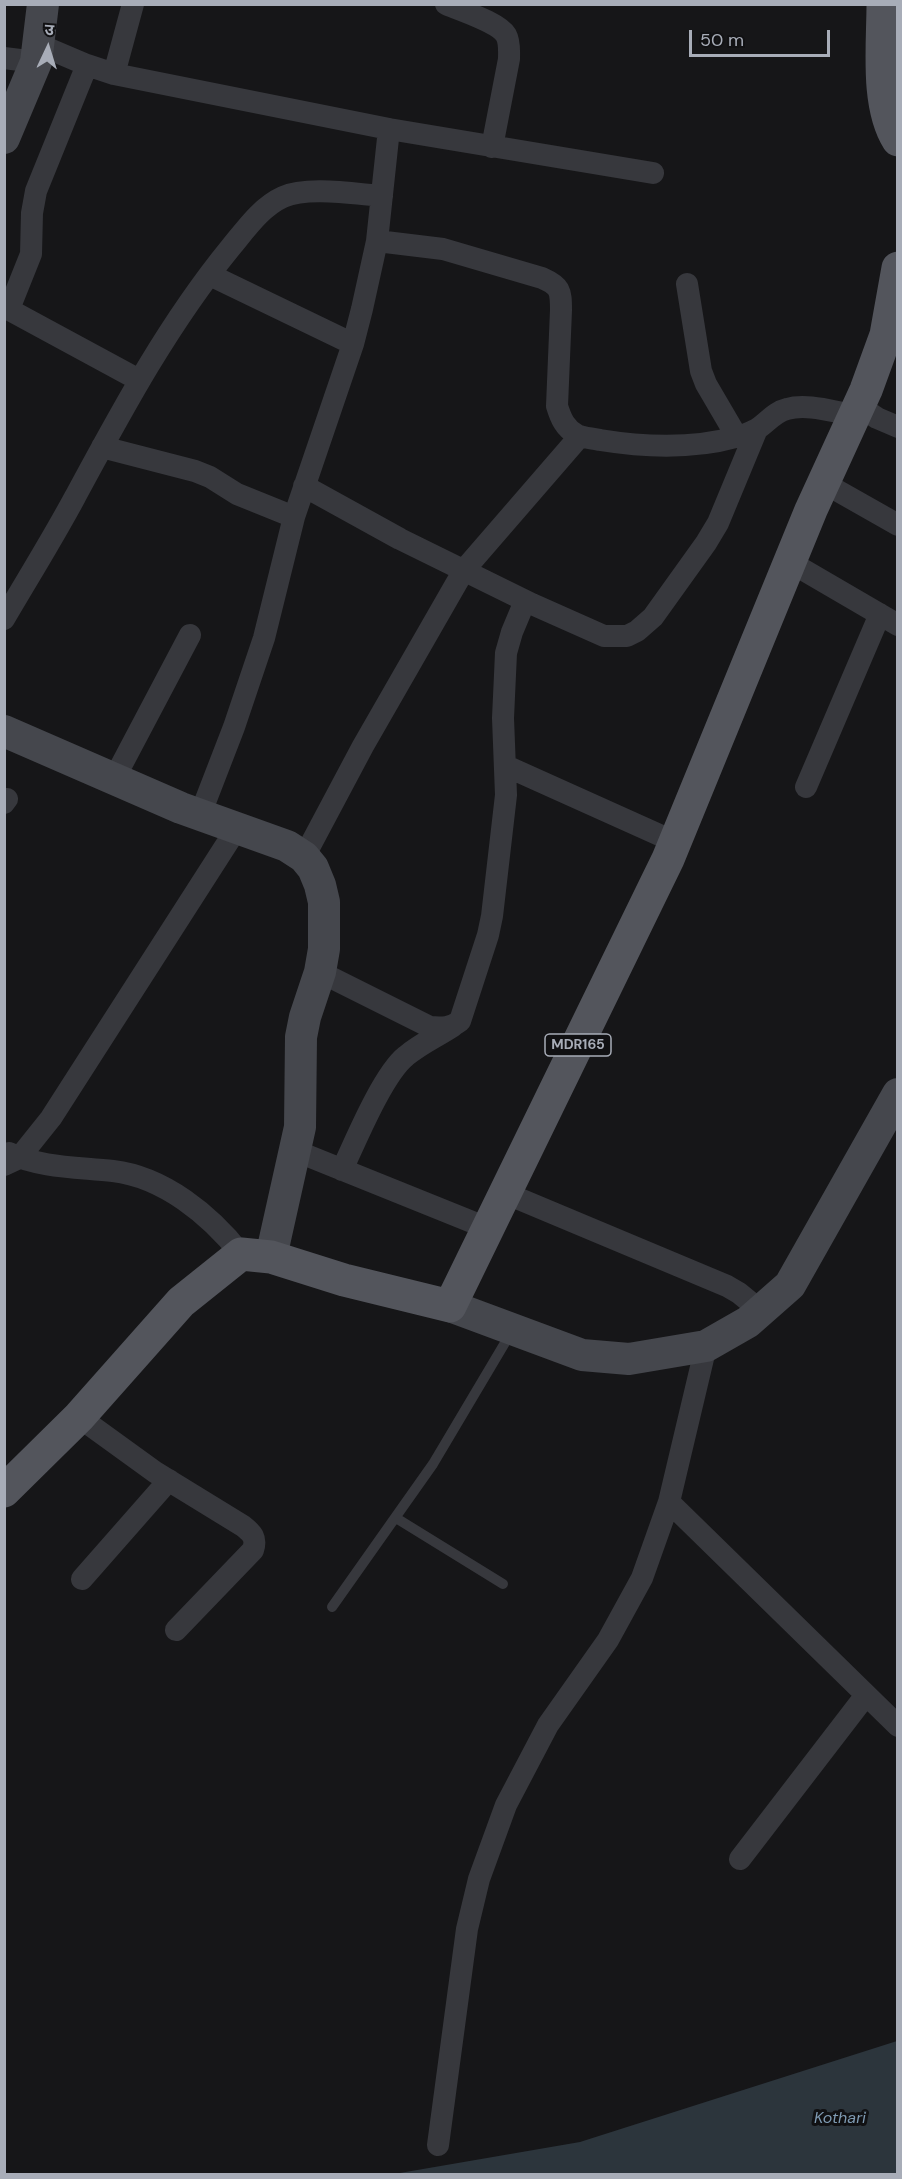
<!DOCTYPE html>
<meta charset="utf-8">
<style>
body{margin:0}
#map{position:relative;width:902px;height:2179px;overflow:hidden;background:#161618;font-family:"DM Sans","Noto Sans Devanagari",sans-serif}
canvas{display:block}
.frame{position:absolute;inset:0;border:6px solid #a8adb8;pointer-events:none}
.north{position:absolute;left:18px;top:18px;width:60px;height:60px;-webkit-text-stroke:4px #111113;paint-order:stroke;rotate:4deg;font-size:16px;font-weight:700;line-height:24px;text-align:center;color:#a8adb8}
.north::after{content:'';display:block;margin:auto;width:21px;height:27px;background:#a8adb8;clip-path:polygon(50% 0,100% 100%,50% 72%,0 100%)}
.scale{position:absolute;left:689px;top:30px;width:141px;height:27px;box-sizing:border-box;border:3px solid #a8adb8;border-top:0;padding-left:8px;font-size:18px;line-height:21px;white-space:nowrap;color:#a8adb8;-webkit-text-stroke:4px #111113;paint-order:stroke}
</style>
<div id="map">
<canvas width="902" height="2179"></canvas>
<div class="frame"></div>
<div class="north">उ</div>
<div class="scale">50 m</div>
</div>
<script>
const g = document.querySelector('canvas').getContext('2d');
g.lineJoin = 'round';
function fillPath(path, color) { g.fillStyle = color; g.fill(path, 'evenodd'); }
function strokePath(path, color, width, dash) { g.strokeStyle = color; g.lineWidth = width; g.lineCap = dash ? 'butt' : 'round'; g.setLineDash(dash || []); g.stroke(path); }
function label(font, color, halo, rows, align = 'center') {
  g.font = font + ' "DM Sans",sans-serif'; g.lineWidth = 6; g.setLineDash([]); g.textBaseline = 'middle'; g.strokeStyle = halo; g.fillStyle = color; for (const [text, x, y, turn = 0] of rows) {
    g.save(); g.translate(x, y); g.rotate((+turn || 0) * Math.PI / 180); g.textAlign = isNaN(turn) ? turn : align; if (halo) g.strokeText(text, 0, 0); g.fillText(text, 0, 0); g.restore();
  }
}
fillPath(new Path2D(`
 M897,2041v133h-503l186,-32z`), '#2c353c');
strokePath(new Path2D(`
 M396,1518l107,66
 M332,1607l101,-143 79,-133`), '#37383d', 10);
strokePath(new Path2D(`
 M446,4c15,7 52,18 60,31 4,7 3,17 3,24l-17,88
 M40,45l47,20 27,9 275,55 264,44
 M4,58l32,4
 M114,74l19,-70
 M377,241l66,8 99,29c18,8 19,12 19,32l-4,96c4,13 8,22 20,29 7,3 15,3 23,5 43,7 93,9 136,-3 6,-1 15,-5 21,-8 10,-6 17,-17 30,-20 20,-6 47,3 67,6
 M210,275l143,69
 M687,284l14,87 5,13 31,53
 M4,307l135,73
 M9,309l22,-55 1,-41 4,-22 51,-126
 M859,406l18,12 21,9
 M102,447l93,24 15,6 27,17 57,23
 M824,483l74,42
 M304,486l96,53 132,65 72,32h23l10,-5 16,-14 53,-74 12,-20 39,-94
 M790,562l108,63
 M4,619c24,-41 49,-81 71,-122 47,-87 93,-173 156,-250 15,-18 30,-40 52,-50 24,-11 72,-3 99,-1
 M506,766l169,76
 M114,779l76,-144
 M806,787l74,-173
 M4,803l3,-4
 M200,815l34,-88 30,-89 30,-121 59,-173 9,-35 15,-68 12,-112
 M304,857l59,-111 101,-176 116,-134
 M320,972l110,55c12,1 21,1 30,-6l28,-86 4,-19 14,-121 -3,-77 3,-65 6,-21 13,-31
 M296,1151l191,77
 M9,1153c32,15 69,14 104,18 51,6 97,44 128,83
 M4,1165l15,-7 32,-40 186,-290
 M342,1170c13,-28 41,-96 64,-114 14,-12 32,-20 47,-30
 M505,1193l222,93 12,7 22,18
 M79,1417l76,55 88,54c9,7 14,12 10,24l-77,80
 M669,1502l229,224
 M82,1579l87,-99
 M740,1859l126,-164
 M438,2145l29,-216 12,-50 27,-74 42,-80 60,-85 34,-62 27,-76 37,-156`), '#37383d', 22);
strokePath(new Path2D(`
 M4,138l32,-76 7,-58
 M4,731l177,77 106,38 17,11 9,11 7,17 4,17v47l-4,23 -15,45 -4,20 -1,90 -29,130
 M450,1306l132,49 47,4 77,-13 42,-24 42,-37 108,-191`), '#45474d', 32);
strokePath(new Path2D(`
 M883,4c0,41 -7,101 15,136
 M4,1491l75,-74 102,-115 60,-48 30,3 73,23 106,26 218,-447 143,-349 55,-120 20,-55 12,-67`), '#53555c', 33);
for (const [x, y, w] of [
 [578,1045,66]
]) { const box = new Path2D(); box.roundRect(x - w / 2, y - 11, w, 22, 4.5); g.fillStyle = '#111113'; g.fill(box); strokePath(box, '#a8adb8', 1.5); }
label('bold 14px', '#a8adb8', null, [
 ["MDR165",578,1045]
]);
label('italic 16px', '#7f9bb3', '#111113', [
 ["Kothari",840,2119]
]);
</script>
